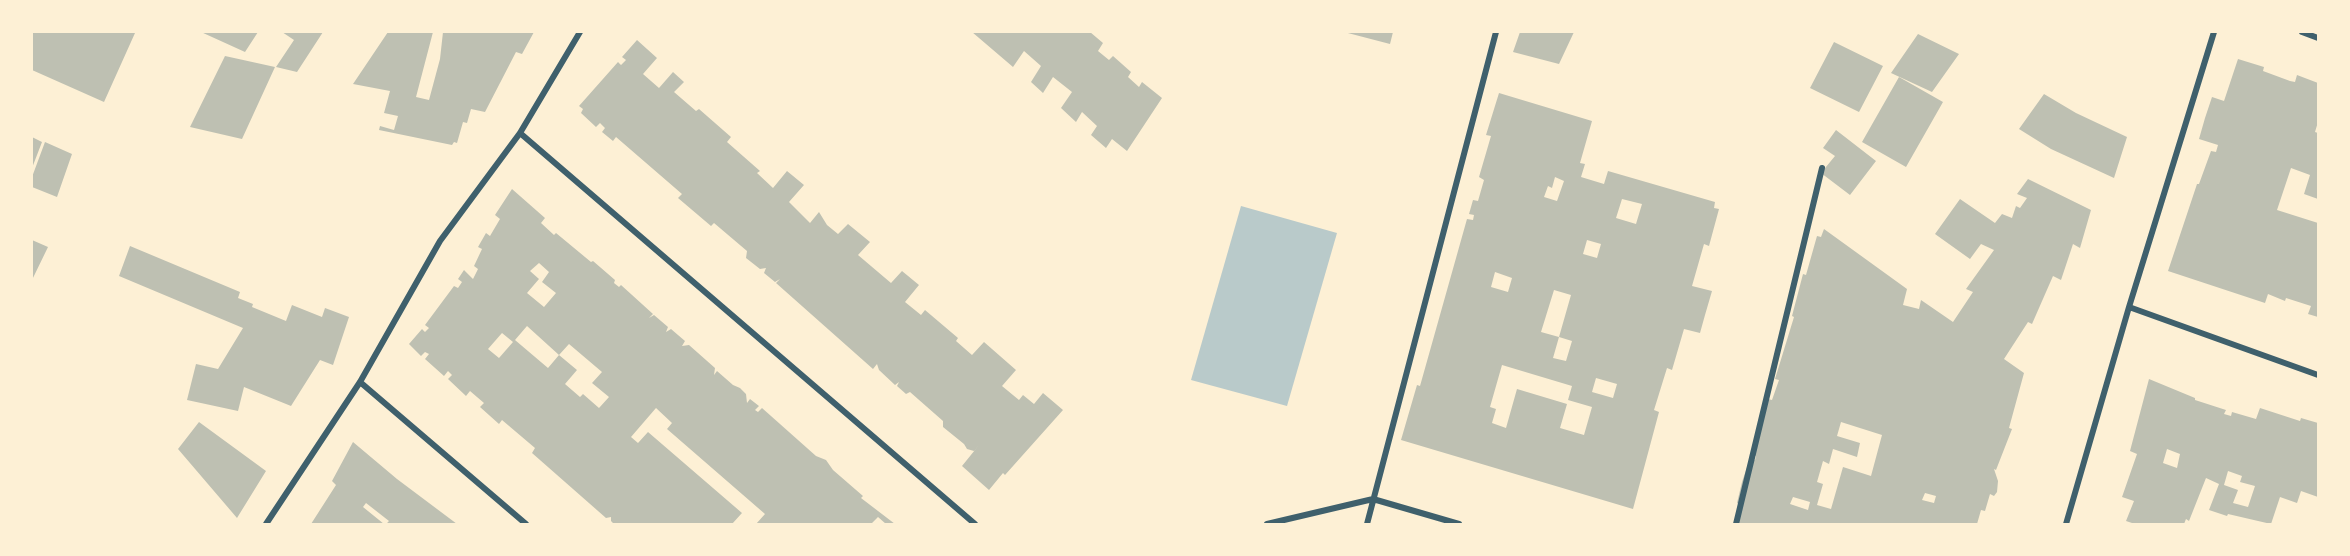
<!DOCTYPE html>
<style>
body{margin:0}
#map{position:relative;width:2350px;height:556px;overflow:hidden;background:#fdf0d5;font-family:Inter,sans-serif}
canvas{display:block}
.frame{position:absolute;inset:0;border:33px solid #fdf0d5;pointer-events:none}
</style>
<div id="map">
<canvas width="2350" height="556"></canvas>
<div class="frame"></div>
</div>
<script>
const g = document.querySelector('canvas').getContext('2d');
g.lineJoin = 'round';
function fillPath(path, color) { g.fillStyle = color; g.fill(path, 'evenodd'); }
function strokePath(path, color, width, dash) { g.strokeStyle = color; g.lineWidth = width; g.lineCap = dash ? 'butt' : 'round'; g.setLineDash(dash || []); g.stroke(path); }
fillPath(new Path2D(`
 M1241,206l96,27 -50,173 -96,-26z`), '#b9caca');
fillPath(new Path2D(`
 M32,32h97l6,1 -31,69 -72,-32z
 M201,32h57l-13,20z
 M282,32h41l-26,40 -21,-5 18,-27z
 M388,32h45l-17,65 13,3 11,-41 3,-27h91l-12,22 -6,-2 -31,60 -14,-3 -4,14 -4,-1 -6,21 -3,-1 -2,3 -73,-15 1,-4 14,4 4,-14 -14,-3 6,-22 -37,-7z
 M972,32h118l13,11 -5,8 11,9 4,-4 18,16 -3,5 11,10 3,-5 20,16 -35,53 -15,-12 -6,9 -15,-13 6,-9 -15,-14 -6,10 -15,-14 11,-16 -19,-15 -10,16 -12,-11 10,-16 -17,-15 -11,16z
 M1344,32h49l-3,12z
 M1520,32h54l-15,32 -46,-12z
 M1918,34l41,20 -27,38 -41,-19z
 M637,40l20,18 -14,16 16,14 14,-16 11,10 -10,10 22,19 3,-2 32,28 -4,5 33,29 -3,2 16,15 14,-17 17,14 -15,17 21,21 9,-11 8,13 11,9 10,-10 22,18 -12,13 33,28 11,-12 17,14 -14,17 16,13 4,-5 33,28 -2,3 16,14 12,-13 32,28 -14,16 17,14 4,-5 11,9 9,-11 20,17 -58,65 -2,-2 -14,17 -27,-24 17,-21 -5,6 -7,-2 -3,-5 -21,-17v-6l-33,-29 -4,2 -9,-8 2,-4 -4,3 -16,-15 -2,-6 -4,5 -97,-86 4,-4 -5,3 -11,-9 2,-5 -6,1 -14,-11 1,-7 -33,-28 -3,3 -33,-28 4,-4 -66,-57 -3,4 -11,-9 3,-4 -5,-5 -4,4 -15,-14 2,-4 -4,-3 39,-44 3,3 5,-5 -4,-3z
 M1834,42l49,24 -24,46 -49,-24z
 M225,56l50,11 -33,72 -52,-12z
 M2238,59l26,8 -1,4 27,10 5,1 2,-7 21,8v39l-3,10 3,1v66l-14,-5 6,-19 -19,-7 -14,42 41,13v94l-10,-3 3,-8 -25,-8 -1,3 -17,-7 -3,9 -97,-32 29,-87h2l12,-33 5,1 2,-7 -19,-6 6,-21 7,-21 12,4z
 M1899,77l44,25 -37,65 -44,-25z
 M1499,93l93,28 -12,42 5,1 -4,13 23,7 4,-13 107,31 -1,6 5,1 -10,37 -5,-2 -12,42 20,5 -7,24 -5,18 -16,-4 -12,41 -5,-2 -13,42 5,2 -26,97 -232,-69 16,-55 3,1 47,-167 6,1 1,-5 -5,-1 4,-14 5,1 6,-21 -5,-3 12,-41 -5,-1zM1555,177l9,4 -7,20 -13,-4 4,-11 4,2zM1622,199l20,5 -6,20 -20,-6zM1587,240l14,4 -4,14 -14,-4zM1495,272l17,6 -4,14 -17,-5zM1554,290l17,5 -12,42 13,4 -6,20 -13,-3 6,-21 -18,-5zM1502,365l70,21 -4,14 24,7 -8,28 -24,-7 7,-24 -50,-15 -11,39 -14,-5 4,-14 -6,-2zM1596,378l21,6 -4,14 -21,-6z
 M2044,94l32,19 51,24 -13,41 -63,-29 -32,-20z
 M1836,130l40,31 -26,34 -29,-22 14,-17 -12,-8z
 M32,137l10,5 -10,26z
 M45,142l27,12 -15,43 -25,-10v-10z
 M2028,179l63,31 -11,38 -7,-4 -12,36 -8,-4 -21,48 -4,-2 -24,37 20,14 -15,55 3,1 -16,41 -2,-1 4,12 -1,11 -3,4 -4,-2 -5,17 -4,-1 -4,14h-241l6,-19 -5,-2 5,-21 8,-24 5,2 1,-4 -5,-1 17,-56 4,1 7,-20 -4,-1 19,-62 -2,-1 11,-42 3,1 11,-39 4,1 3,-8 83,60 -4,16 16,4 2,-9 32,22 20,-30 -7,-3 28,-39 -13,-6 -11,15 -35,-25 25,-35 35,24 7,-9 10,4 4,-12 4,2 7,-10 -10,-4zM1841,422l41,13 -11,41 -28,-9 -12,42 -14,-4 6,-21 -6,-2 6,-21 6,3 4,-15 24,8 3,-14 -23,-7zM1925,493l11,3 -2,7 -12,-3zM1793,497l17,5 -2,8 -18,-6z
 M512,189l33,29 -4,5 13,12 2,-2 35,29 2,-1 22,19 -1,3 5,4 2,-2 32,29 -4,4 5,-3 14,12 -2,5 5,-3 14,12 -3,5 7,-1 26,23 -1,7 3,-4 16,14 7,3 6,6 1,9 3,-4 9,7 -4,4 3,2 4,-4 54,48 10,4 7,10 30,26 -2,2 34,26h-9l-8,-7 -7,7h-115l9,-10 -98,-85 5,-6 -16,-15 -25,29 7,6 10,-11 94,81 -10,11h-118l-3,-3v-4l-5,1 -74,-65 3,-5 -33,-28 -3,4 -19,-17 4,-4 -14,-12 -4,5 -18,-17 4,-4 -4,-4 -4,5 -19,-17 4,-5 -4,-2 -4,4 -12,-12 13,-15 3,3 4,-4 -4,-3 29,-39 4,2 4,-6 -4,-3 6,-9 9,9 5,-10 -4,-3 8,-17 -4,-2 8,-14 4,3 10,-17 -5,-4zM539,263l10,9 -7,10 14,11 -12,14 -17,-14 12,-14 -9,-8zM527,326l32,29 -11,13 -33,-28zM502,333l11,9 -14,16 -11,-9zM569,344l33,28 -10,11 17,14 -10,11 -16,-14 -3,3 -15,-13 12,-14 -18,-15z
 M32,240l16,7 -16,33z
 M130,246l110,46 -2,6 15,6 -1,3 34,14 6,-16 30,12 3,-9 24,9 -16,48 -13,-5 -29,46 -47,-19 -6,24 -51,-11 9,-36 22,5 25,-41 -124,-52z
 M2149,379l46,19v2l31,10 -2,4 7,2 1,-4 24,7 4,-11 40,13 1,-3 17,5v74l-17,-6 -4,12 -17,-6 -9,27 -43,-10 -1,2 -18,-6 10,-26 -13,-6 -17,43 -3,-2 -2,5h-49l-9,-3 8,-20 -12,-4 15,-43 -7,-3zM2167,449l13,5 -3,14 -14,-5zM2228,471l14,5 -2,6 15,4 -7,21 -15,-4 5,-13 -14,-5z
 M199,422l67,49 -29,47 -59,-69z
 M353,442l44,37 60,45h-71l3,-3 -23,-18 -3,4 21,17h-73l25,-39 -4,-4z`), '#bec0b2');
strokePath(new Path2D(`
 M2302,32l16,6
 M520,133l455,391
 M2129,307l189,68
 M360,382l166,142
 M266,524l94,-142 80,-141 80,-108 60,-101
 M1267,524l106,-25 86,25
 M1367,524l129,-492
 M1736,524l86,-356
 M2066,524l63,-217 85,-275`), '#3f606c', 6);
</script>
